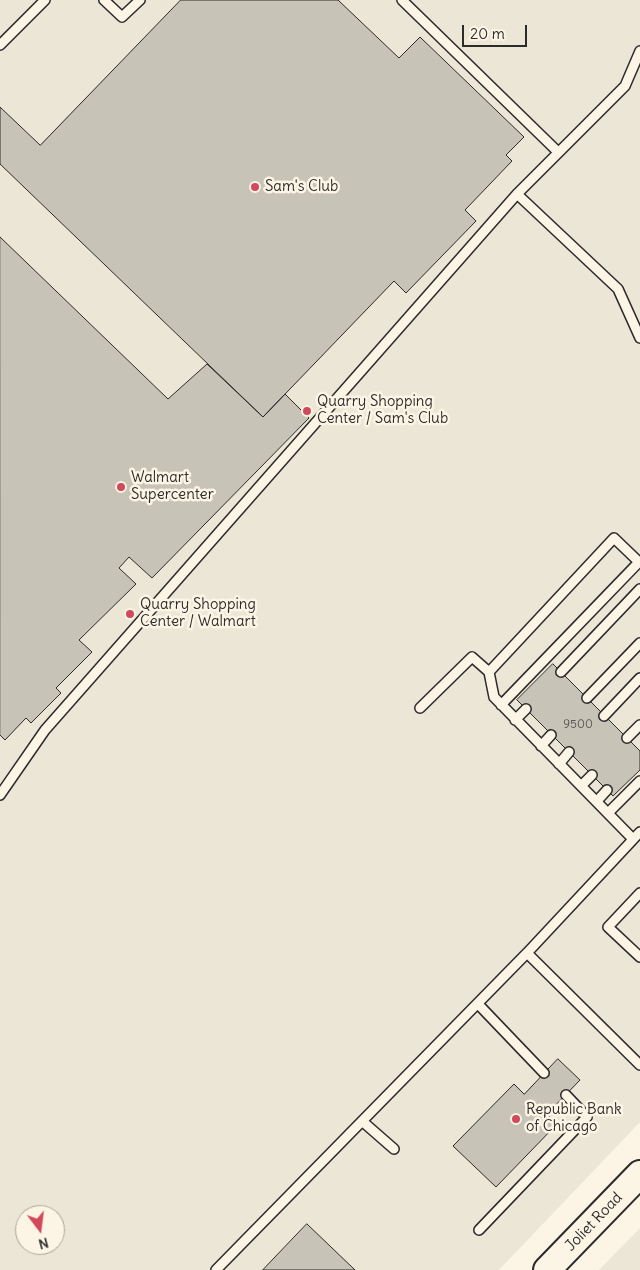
<!DOCTYPE html>
<style>
body{margin:0}
#map{position:relative;width:640px;height:1270px;overflow:hidden;background:#fcf5e5;font-family:Delius,sans-serif}
canvas{display:block}
.north{position:absolute;left:15px;top:1205px;width:50px;height:50px;box-sizing:border-box;background:#fcf5e5;border:1px solid #a8a49b;border-radius:50%;rotate:165deg;font-size:14px;font-weight:700;line-height:20px;text-align:center;color:#2b2b2b}
.north::after{content:'';display:block;margin:auto;width:18px;height:22px;background:#d1495b;clip-path:polygon(50% 0,100% 100%,50% 72%,0 100%)}
.scale{position:absolute;left:462px;top:25px;width:65px;height:22px;box-sizing:border-box;border:2px solid #2b2b2b;border-top:0;padding-left:6px;font-size:15px;line-height:18px;white-space:nowrap;color:#2b2b2b;-webkit-text-stroke:4px #fcf5e5;paint-order:stroke}
</style>
<div id="map">
<canvas width="640" height="1270"></canvas>
<div class="north">N</div>
<div class="scale">20 m</div>
</div>
<script>
const g = document.querySelector('canvas').getContext('2d');
g.lineJoin = 'round';
function fillPath(path, color) { g.fillStyle = color; g.fill(path, 'evenodd'); }
function strokePath(path, color, width, dash) { g.strokeStyle = color; g.lineWidth = width; g.lineCap = dash ? 'butt' : 'round'; g.setLineDash(dash || []); g.stroke(path); }
function label(font, color, halo, rows, align = 'center') {
  g.font = font + ' Delius,sans-serif'; g.lineWidth = 5; g.setLineDash([]); g.textBaseline = 'middle'; g.strokeStyle = halo; g.fillStyle = color; for (const [text, x, y, turn = 0] of rows) {
    g.save(); g.translate(x, y); g.rotate((+turn || 0) * Math.PI / 180); g.textAlign = isNaN(turn) ? turn : align; if (halo) g.strokeText(text, 0, 0); g.fillText(text, 0, 0); g.restore();
  }
}
fillPath(new Path2D(`
 M0,0h640v1122l-141,148h-499zM25,1215h30v30h-30z
 M640,1228v42h-41z`), '#ece6d7');
const building = new Path2D(`
 M181,0h157l61,58 21,-21 104,100 -18,18 6,6 -47,49 11,11 -70,72 -12,-12 -131,136 -263,-253v-57l40,38z
 M0,237l168,162 39,-35 56,53 22,-23 24,24 -157,160 -23,-21 -10,11 17,16 -57,56 13,12 -36,36 5,5 -30,30 -5,-5 -21,22 -5,-5z
 M553,664l87,87v19l-27,26 -96,-96z
 M558,1059l22,21 -33,34 10,10 -61,63 -43,-41 61,-62 10,10z
 M307,1224l48,46h-92z`);
fillPath(building, '#c8c3b7');
strokePath(building, '#2b2b2b', 1);
const service = new Path2D(`
 M104,0l18,17 18,-17
 M402,0l156,152
 M0,45l45,-45
 M517,194l101,95 22,49
 M489,672l5,25 139,142
 M561,672l79,-83
 M587,698l53,-55
 M501,705l138,-143
 M420,708l52,-51 17,15 125,-134 26,25
 M604,716l36,-38
 M515,720l11,-11
 M627,738l13,-13
 M541,746l10,-11
 M559,764l10,-12
 M581,786l11,-11
 M0,795l45,-65 428,-486 44,-50 108,-108 15,-35
 M597,801l10,-11
 M608,813l32,-32
 M640,893l-32,34 32,30
 M527,953l113,112
 M478,1004l66,69
 M362,1121l32,28
 M479,1230l108,-113 -21,-22
 M216,1270l311,-317 113,-121`);
const primary = new Path2D(`
 M547,1270l93,-96`);
strokePath(service, '#2b2b2b', 12);
strokePath(primary, '#2b2b2b', 30);
strokePath(service, '#fcf5e5', 9);
strokePath(primary, '#fcf5e5', 26);
for (const [x, y, r, color] of [
 [255,187,5,"#d1495b"],
 [307,411,5,"#d1495b"],
 [121,487,5,"#d1495b"],
 [130,614,5,"#d1495b"],
 [516,1119,5,"#d1495b"]
]) { const dot = new Path2D(); dot.arc(x, y, r, 0, 2 * Math.PI); g.fillStyle = color; g.fill(dot); strokePath(dot, '#fcf5e5', 2); }
label('12px', '#52514e', null, [
 ["9500",578,725]
]);
label('15px', '#2b2b2b', '#fcf5e5', [
 ["Sam's Club",265,187],
 ["Quarry Shopping",317,402],
 ["Center / Sam's Club",317,419],
 ["Walmart",131,478],
 ["Supercenter",131,495],
 ["Quarry Shopping",140,605],
 ["Center / Walmart",140,622],
 ["Republic Bank",526,1110],
 ["of Chicago",526,1127]
], 'left');
label('15px', '#2b2b2b', '#fcf5e5', [
 ["Joliet Road",594,1222,-46]
]);
</script>
